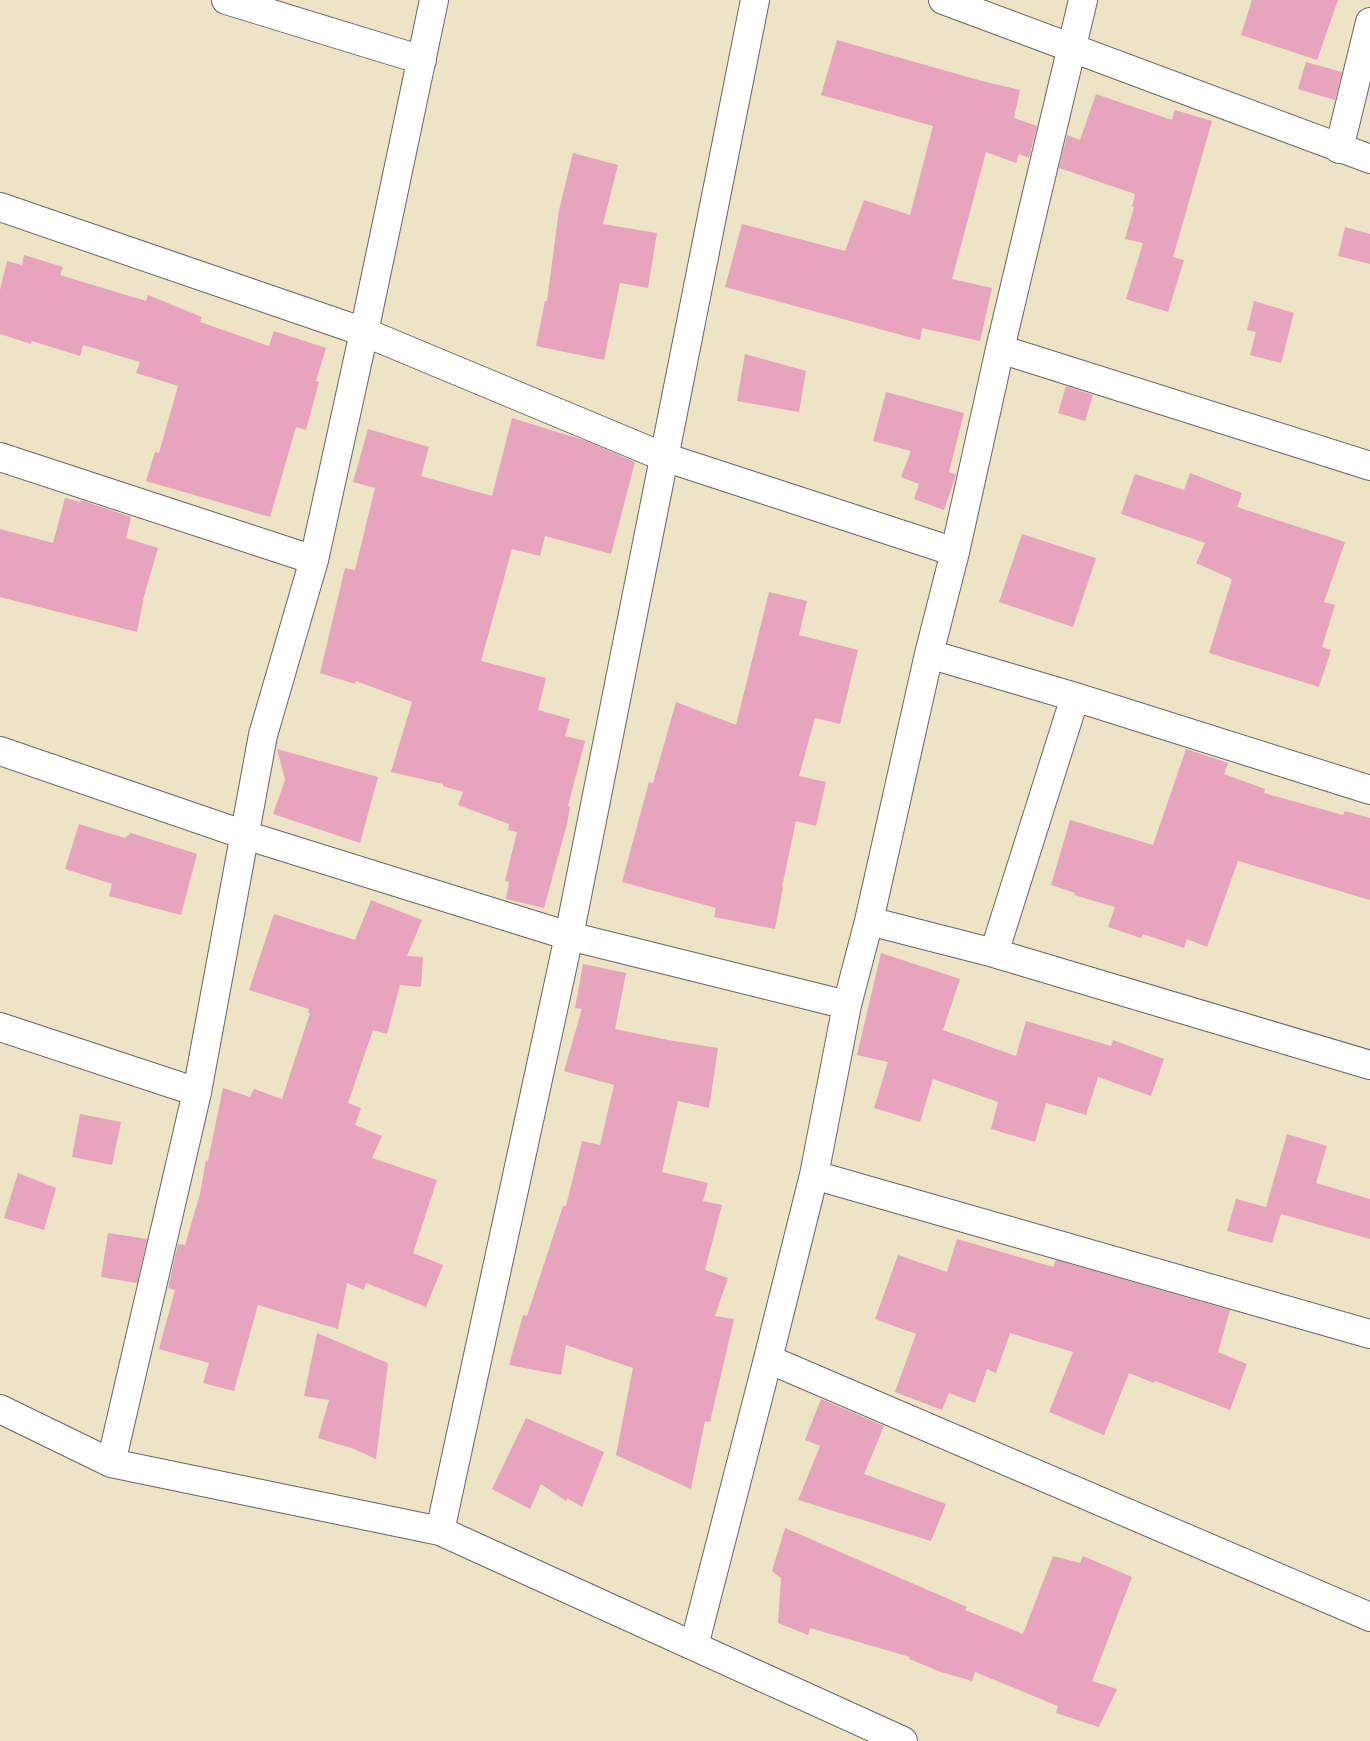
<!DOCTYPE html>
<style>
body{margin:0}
canvas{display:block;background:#ede3c5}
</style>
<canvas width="1370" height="1741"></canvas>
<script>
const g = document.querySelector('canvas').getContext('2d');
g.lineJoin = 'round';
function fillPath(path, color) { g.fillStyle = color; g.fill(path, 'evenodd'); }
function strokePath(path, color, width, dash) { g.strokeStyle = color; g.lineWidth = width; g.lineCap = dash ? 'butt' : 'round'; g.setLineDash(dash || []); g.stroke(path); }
fillPath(new Path2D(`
 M1252,0h86l-21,60 -76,-25z
 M837,40l145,41 38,9 -6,28 23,8 -8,32 -10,-4 -3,9 -30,-11 -34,127 40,9 -12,53 -58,-13 -2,12 -195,-53 17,-63 103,27 19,-51 46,15 23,-89 -112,-31z
 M1306,62l36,10 -7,28 -37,-11z
 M1096,94l76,26 3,-10 37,11 -39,136 11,3 -16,52 -42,-13 17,-56 -18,-4 9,-32h-2l3,-13 -76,-26 8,-33 13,5z
 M573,153l45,12 -15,59 54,9 -9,55 -28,-5 -16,77 -68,-14 9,-45h2l12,-91z
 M1345,227l25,7v30l-32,-8z
 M24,255l39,12 -3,8 86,26 2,-6 54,22 -2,5 69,24 5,-15 52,17 -10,33 3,1 -13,48 -10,-3 -26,90 -124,-36 9,-29 4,1 19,-67 -42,-13 4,-11 -57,-17 -3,11 -48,-15 -1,3 -31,-10v-44l7,-29 15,4z
 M1254,301l40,12 -13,50 -31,-8 6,-23 -9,-2z
 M745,354l61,17 -7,41 -62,-11z
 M1066,386l27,9 -8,26 -27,-8z
 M886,392l78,21 -15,59 7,3 -12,35 -30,-11 5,-15 -18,-7 10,-26 -38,-10z
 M512,418l74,23 49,21 -24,92 -66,-18 -5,20 -28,-7 -31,112 65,17 -8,32 32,9 -5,17 20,5 -17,65 2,1 -3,17 -23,84 -38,-9 3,-17 -4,-1 12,-49 -9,-2 1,-6 -51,-19 5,-13 -20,-6v-2l-52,-12 21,-70 -56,-21 -1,3 -35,-11 25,-105 10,2 20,-82 -22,-6 15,-53 61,18 -8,29 71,20z
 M1190,473l52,20 -5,14 108,35 -21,60 11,3 -13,42 9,3 -12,37 -110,-34 23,-74 -36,-16 9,-20 -84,-29 14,-40 49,16z
 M65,498l15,4 1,-2 50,17 -5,21 32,10 -14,48 -7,36 -137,-35v-68l53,14z
 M1022,534l74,24 -23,69 -74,-25z
 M769,592l38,9 -8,34 59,15 -18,74 -25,-6 -16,58 27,6 -10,44 -20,-5 -14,66h1l-8,42 -61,-12 2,-9 -94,-26 27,-100 4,1 23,-81 60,23z
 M277,749l101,28 -18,66 -87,-29 12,-34z
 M1186,749l42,14 -4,11 41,15 -1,4 79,22 2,-4 25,7v82l-132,-39 -31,86 -20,-8 -3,9 -41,-14 -2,4 -33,-11 7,-20 -41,-12 1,-2 -24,-8 19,-65 83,25z
 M79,824l46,14 6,-5 66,21 -16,61 -72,-19 3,-12 -47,-15z
 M371,900l51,20 -15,36 16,1 -2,30 -21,-2 -13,49 -14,-4 -25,73 13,5 -6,17 27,11 -10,22 65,22 -24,73 30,12 -17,42 -60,-24 -2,7 -17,-7 -9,46 -80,-24 -24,86 -31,-8 6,-20 -50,-14 16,-59 -7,-2 10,-44 7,1 15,-51 6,-34 2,1 15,-73 27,9 4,-8 28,10 28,-86h-2l1,-4 -60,-19 25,-76 81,26z
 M881,953l79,26 -17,51 73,26 10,-35 85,25 2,-6 51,19 -13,37 -53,-19 -12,38 -40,-12 -11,39 -44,-13 7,-27 -65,-23 -13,43 -46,-14 14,-46 -31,-7z
 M583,964l43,9 -11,56 53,11 50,8 -9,60 -31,-7 -16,71 46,11 -5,18 19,4 -17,65 23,8 -13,38 19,3 -24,103 -5,-1 -14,68 -75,-34 17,-87 -67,-23 -5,30 -52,-10 14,-50 4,1 36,-110h3l16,-65 18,4 14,-60 -50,-14 18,-62 -7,-1z
 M80,1114l41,8 -9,43 -40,-8z
 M1287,1134l40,12 -11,37 54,16v40l-89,-25 -9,29 -45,-12 9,-32 30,8z
 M18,1173l38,15 -12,42 -40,-12z
 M108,1233l39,6 -10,44 -36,-6z
 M957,1239l96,28 3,-7 174,50 -12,42 29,12 -17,46 -75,-29 -1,2 -25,-10 -25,62 -55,-23 24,-60 -63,-19 -14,40 -9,-4 -12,34 -26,-10 -7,17 -47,-18 21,-58 -41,-15 23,-64 49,17z
 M317,1333l71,30 -12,96 -22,-10 -36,-11 11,-38 -25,-4z
 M821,1399l63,27 -20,48 82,30 -15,37 -133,-41 22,-54 -15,-6z
 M526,1418l78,34 -22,55 -15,-9 -1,3 -25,-17 -11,25 -38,-20z
 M785,1528l182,79 -2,3 58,24 30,-78 27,7 3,-7 49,21 -40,104 25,8 -18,38 -43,-14 2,-7 -83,-34 -3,9 -31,-9 -32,-13 1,-2 -100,-29 -2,7 -30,-12 3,-45 -9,-7z`), '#e6a5bd');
const street = new Path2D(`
 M226,0l196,60
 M943,0l427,159
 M1339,149l31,-127
 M0,207l364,125 300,125 291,95
 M1000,349l370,117
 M0,457l314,103
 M929,654l146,43 295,93
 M0,751l245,84 324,101 278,69
 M869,921l125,32 376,112
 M994,953l81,-256
 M0,1027l197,65
 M814,1175l556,159
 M768,1359l602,258
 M0,1409l111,54 329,68 463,210
 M111,1463l86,-371 66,-357 51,-175 50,-228 70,-332
 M440,1531l129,-595 186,-936
 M694,1646l74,-287 46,-184 33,-170 22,-84 60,-267 26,-102 45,-203 83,-349`);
strokePath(street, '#69666b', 30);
strokePath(street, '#fff', 28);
</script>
